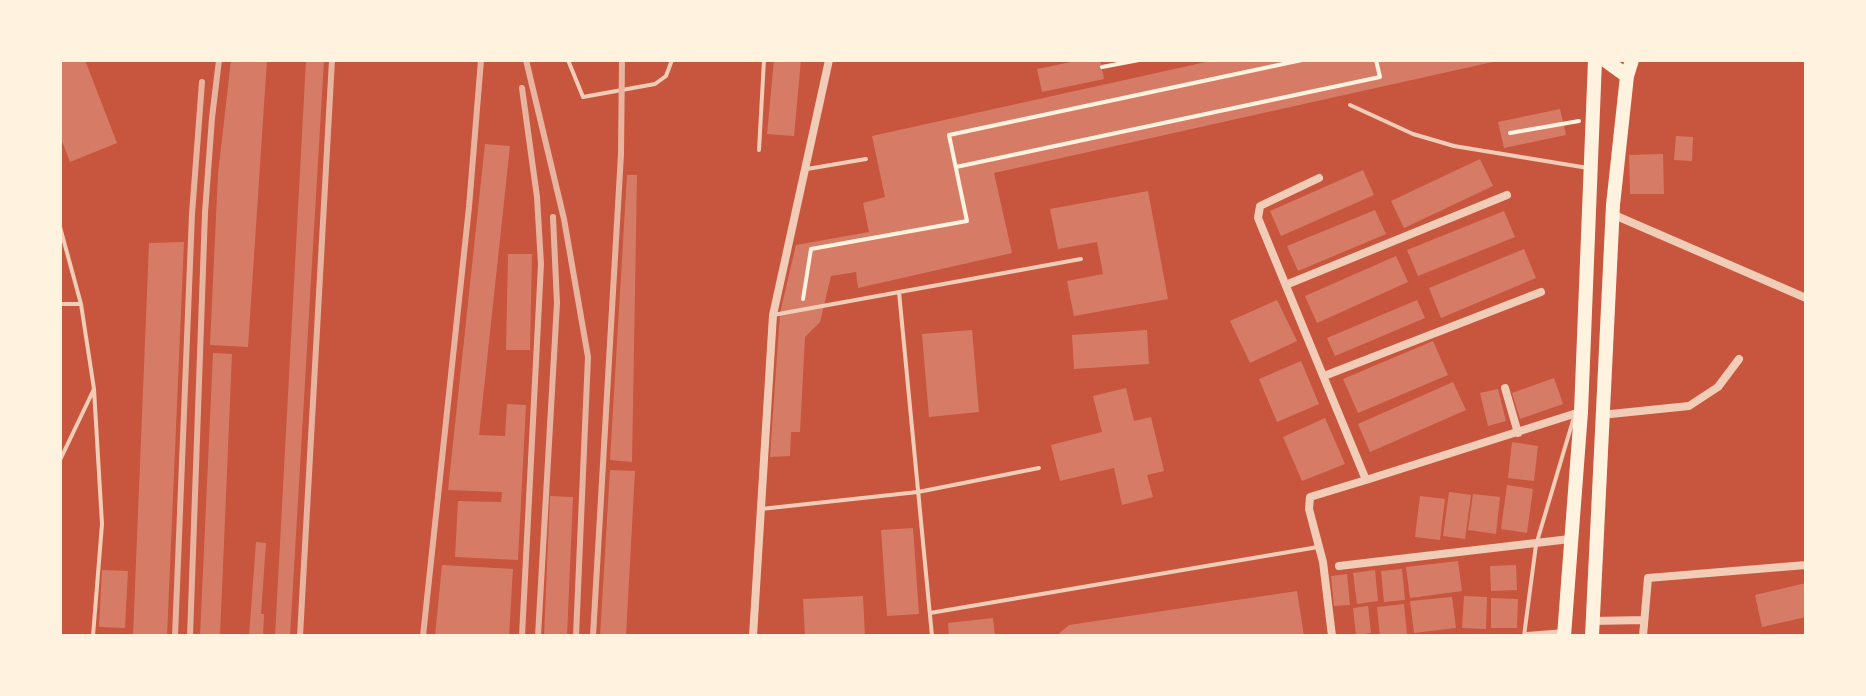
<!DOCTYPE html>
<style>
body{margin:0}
#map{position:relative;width:1866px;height:696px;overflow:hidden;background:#c8553d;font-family:Jost,sans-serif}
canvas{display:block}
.frame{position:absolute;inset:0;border:62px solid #fff3e0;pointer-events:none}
</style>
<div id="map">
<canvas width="1866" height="696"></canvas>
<div class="frame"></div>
</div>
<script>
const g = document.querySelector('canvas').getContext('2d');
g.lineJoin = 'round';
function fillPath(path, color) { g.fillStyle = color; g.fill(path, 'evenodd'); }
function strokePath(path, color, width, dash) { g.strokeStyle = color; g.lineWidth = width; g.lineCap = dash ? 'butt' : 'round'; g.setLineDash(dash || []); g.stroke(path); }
fillPath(new Path2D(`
 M60,60h25l32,83 -47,19 -10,-26z
 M231,60h36l-19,287 -38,-2 8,-171z
 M306,60h18l-34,576h-15z
 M774,60h27l-7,76 -27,-2z
 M1081,60h19l4,19 -62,13 -5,-23z
 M1215,60l282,1 -503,112 18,80 -154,35 -2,-16 -25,4 -11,46 -15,15 -5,95h-9l-1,24 -20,1 10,-144 16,-68 73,-13 -6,-29 22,-6 -13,-61z
 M1560,109l6,26 -62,13 -6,-26z
 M1676,136l17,1 -1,24 -18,-1z
 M485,144l25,2 -31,289 26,1 2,-32 19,1 -8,155 -63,-3 3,-56 43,1 1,-10 -54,-2z
 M1663,154l1,40h-34l-1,-39z
 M1480,159l13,27 -89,42 -13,-27z
 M1363,170l11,25 -93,41 -11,-25z
 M627,175h10l-5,287 -22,-2z
 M1148,191l20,108 -94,17 -7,-35 36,-7 -6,-32 -39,7 -8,-40z
 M1375,210l11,24 -88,37 -11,-25z
 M1504,211l11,26 -97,39 -11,-26z
 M184,242l-17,394h-34l16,-393z
 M1524,249l12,29 -95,40 -12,-30z
 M508,254h24l-2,96h-24z
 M1396,256l12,26 -91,41 -12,-27z
 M1277,300l20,41 -47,22 -20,-42z
 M1417,300l8,18 -90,38 -8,-18z
 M972,330l7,82 -50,5 -7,-83z
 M1147,330l2,34 -75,5 -2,-34z
 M1433,341l15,34 -90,38 -15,-34z
 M213,353l19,1 -12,282h-20z
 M1301,361l18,43 -42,18 -18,-43z
 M1554,378l9,26 -43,15 -8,-26z
 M1453,382l13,28 -96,42 -12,-28z
 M1126,388l8,33 17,-4 13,54 -17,4 6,22 -31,8 -8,-37 -54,13 -9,-36 51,-13 -9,-36z
 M1498,389l8,32 -18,5 -8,-33z
 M1325,418l20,46 -43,17 -19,-44z
 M1512,442l26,4 -4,35 -26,-3z
 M610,470l25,1 -9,165h-26z
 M1507,485l26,4 -6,44 -26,-4z
 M1449,492l22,3 -6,44 -22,-3z
 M1473,494l27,3 -4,37 -28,-4z
 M550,496l23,1 -6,139h-23z
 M1420,496l25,3 -5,41 -25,-3z
 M913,528l6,86 -32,2 -6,-86z
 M256,542l10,1 -5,71h3l-1,22h-14z
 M1458,561l4,30 -52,7 -4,-31z
 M442,565l71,4 -4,67h-74z
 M1516,565l1,25 -26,1 -1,-25z
 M1402,569l3,31 -21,2 -3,-31z
 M102,570l26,1 -3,57 -26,-1z
 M1375,570l3,31 -21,3 -4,-31z
 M1347,574l3,31 -16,1 -3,-30z
 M1806,583v34l-44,10 -7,-32z
 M1297,591l7,45h-248l13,-11z
 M863,596l2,40h-60l-2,-37z
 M1464,596l23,1 -1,32 -24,-1z
 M1452,597l4,31 -42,5 -4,-32z
 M1491,598l27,1 -1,29h-26z
 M1404,604l3,30 -27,2 -3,-29z
 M1368,606l3,27 -15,2 -3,-27z
 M993,618l2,18h-46l-1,-13z`), '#d67c66');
strokePath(new Path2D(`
 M1102,67l37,-7
 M1510,133l69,-12
 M956,167l424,-90 -4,-17
 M803,299l8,-50 156,-28 -18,-86 353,-75`), '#fff3e0', 4);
strokePath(new Path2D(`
 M568,60l15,37 72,-13 11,-8 6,-16
 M1350,105l63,29 41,12 134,22
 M759,150l5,-90
 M807,169l59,-10
 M60,227l21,77 13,85 -34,71
 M899,292l33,344
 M60,304h21
 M773,315l308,-56
 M761,509l157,-17 121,-24
 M930,613l388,-66
 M93,636l9,-112 -8,-135
 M1524,636l12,-91 38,-128`), '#f1ccb7', 4);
strokePath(new Path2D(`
 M1319,178l-59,28 -2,12 108,262 214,-68
 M1612,214l194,84
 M1288,284l219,-89
 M1324,376l217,-84
 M1505,388l13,45
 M1601,415l88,-9 29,-19 21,-28
 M1339,566l231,-27
 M1592,621l52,-1
 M753,636l20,-321 56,-255
 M1332,636l-9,-74 -14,-53 1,-12 56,-17
 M1527,636l38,-3
 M1643,636l5,-58 158,-13`), '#f1ccb7', 8);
strokePath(new Path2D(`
 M1605,60l22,16
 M1564,636l17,-224 14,-352
 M1592,636l21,-431 14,-129 5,-16`), '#fff3e0', 14);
strokePath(new Path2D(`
 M526,60l38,159 24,138 -12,279
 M175,636l17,-422 10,-132
 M190,636l15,-423 7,-95 7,-58
 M300,636l32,-576
 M423,636l46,-429 12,-147
 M522,636l19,-372 -4,-67 -15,-109
 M538,636l19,-333 -4,-86
 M593,636l28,-482 1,-94`), '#e9b49f', 6);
</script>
